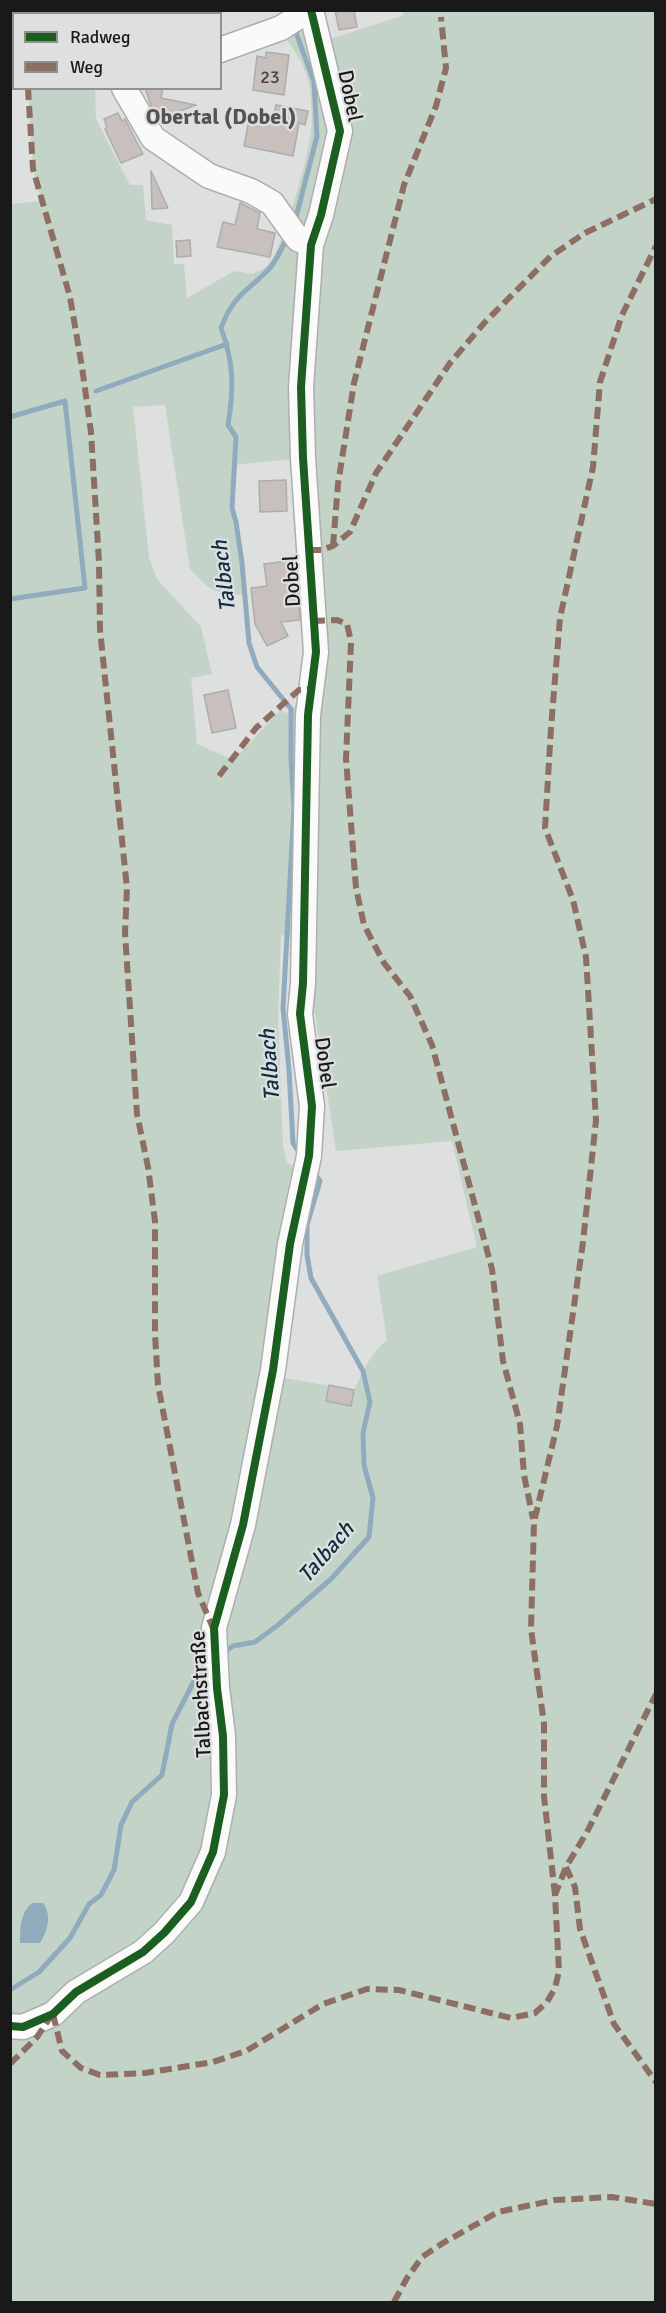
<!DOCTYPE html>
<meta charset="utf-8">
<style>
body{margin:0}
#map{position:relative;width:666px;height:2313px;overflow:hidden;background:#dedfdf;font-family:Signika,sans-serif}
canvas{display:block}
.frame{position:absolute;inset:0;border:12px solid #191919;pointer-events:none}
.legend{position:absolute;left:12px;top:12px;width:210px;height:78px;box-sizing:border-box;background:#dedfdf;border:2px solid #8f9090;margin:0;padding:8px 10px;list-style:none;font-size:18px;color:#191919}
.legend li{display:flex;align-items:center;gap:12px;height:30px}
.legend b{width:30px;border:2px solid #8f9090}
</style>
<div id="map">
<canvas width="666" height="2313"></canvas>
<div class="frame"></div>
<ul class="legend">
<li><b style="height:8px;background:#1b5e20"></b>Radweg</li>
<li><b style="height:8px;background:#8d6e63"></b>Weg</li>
</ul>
</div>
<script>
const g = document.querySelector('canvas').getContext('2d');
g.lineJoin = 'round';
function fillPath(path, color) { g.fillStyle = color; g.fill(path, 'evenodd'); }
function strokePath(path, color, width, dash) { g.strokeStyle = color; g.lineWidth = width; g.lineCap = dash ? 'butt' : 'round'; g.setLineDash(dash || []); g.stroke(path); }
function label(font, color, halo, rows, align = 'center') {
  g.font = font + ' Signika,sans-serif'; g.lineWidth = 4.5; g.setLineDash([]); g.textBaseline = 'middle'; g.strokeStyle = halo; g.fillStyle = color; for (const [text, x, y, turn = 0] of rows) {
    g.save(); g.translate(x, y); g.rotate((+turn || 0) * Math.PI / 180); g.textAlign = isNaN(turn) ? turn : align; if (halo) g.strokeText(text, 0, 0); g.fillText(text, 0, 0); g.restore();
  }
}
fillPath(new Path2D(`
 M11,10h94l1,3 -92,1 -1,28 -2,-2z
 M402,11h253v2291h-644l-1,-2098 31,-3 -8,-32 -5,-80h67l1,30 34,66h13l3,35 26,5 2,39h10l3,34 47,-27 18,3c5,-2 12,-5 16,-9 15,-15 41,-110 43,-134 2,-13 0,-28 -1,-41 -3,-23 -15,-39 -28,-57l15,-11 22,21 85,-28zM165,405l25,164c21,23 24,24 55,26l-9,-73 -4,-14 3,-26 -2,-17 70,-7 14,231 -32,25 -4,-5 -47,51 -37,-16 -6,-66 21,-4 -11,-47 -44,-48 -8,-21 -16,-151zM281,935l23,2 1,77 10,-1 21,138 116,-10 25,106 -100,29 10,64c-15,11 -25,33 -33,50l-81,-14 33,-204 -19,-9 -4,-18 -5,-127z`), '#c4d3c7');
fillPath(new Path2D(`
 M32,1903h11c9,12 5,27 -3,40h-20c0,-14 0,-30 12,-40z`), '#90abbd');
strokePath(new Path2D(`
 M294,27l20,55 3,54 -22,85
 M288,235c-5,11 -11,25 -19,34 -22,23 -36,26 -48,59 13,35 13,60 7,97l8,12 -4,71 4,14 6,41 7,80 8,24 34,42v50l3,49 -11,200 6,62 4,73 7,11
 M96,391l131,-47
 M10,417l55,-16 20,187 -75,11
 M223,1655l3,-4 7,-5 22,-4 23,-17 53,-46 38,-42 4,-39 -9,-33 -1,-32 7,-31 -7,-31 -52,-93 -4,-23v-30l13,-44 -7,-10
 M10,1990l29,-18 31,-34 19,-34 12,-9 13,-25 7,-45 11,-23 30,-27 10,-51 23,-45 14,-11`), '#90abbd', 5);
const building = new Path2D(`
 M335,10h19l3,17 -18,3z
 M266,52l23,3 -5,40 -31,-5 4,-34 9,2z
 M145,88h18l-2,10 35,7 -16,6 1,3 -21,8 -8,-14z
 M276,105l32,6 -3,14 -6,-2 -6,33 -49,-10 6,-31 23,5z
 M118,113l4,8 3,-2 18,35 -22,9 -16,-34 2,-2 -3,-8z
 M151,171l17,37 -16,1z
 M240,203l20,10 -3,16 18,4 -5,24 -53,-10 6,-25 12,3z
 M190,240l1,16 -14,1 -1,-16z
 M286,480l1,31 -27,1 -1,-31z
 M296,560l4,60 -19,2 7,14 -21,10 -12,-22 -4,-36 16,-2 -3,-22z
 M228,690l8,38 -24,5 -8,-38z
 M329,1385l25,5 -3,16 -25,-5z`);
fillPath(building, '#c8c0bd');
strokePath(building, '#acadad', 1.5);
const minor = new Path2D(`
 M220,50l61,-22 28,-18
 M124,88l29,50 56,38 42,15 21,12 26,36 13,6
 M10,2026l13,1 30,-13 23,-22 67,-40 21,-19 27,-31 22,-50 11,-57 -1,-59 -6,-48 -3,-60 29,-103 30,-155 17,-126 19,-88 3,-50 -12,-92 3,-31 5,-268 8,-63 -13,-194 -2,-71 10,-142 10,-30 19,-84 -29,-121`);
strokePath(minor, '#aeaeaf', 27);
strokePath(minor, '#fafafa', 24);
strokePath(new Path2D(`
 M28,88l5,81 37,128 12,70 9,65 8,130 1,68 27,258 -2,45 12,181 11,53 7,54v113l3,51 40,208 15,35
 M333,546l5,-62 16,-101 50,-198 32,-79 10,-38 -5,-51
 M309,550h12l12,-4 17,-14 26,-59 74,-110 35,-41 66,-66 34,-23 71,-34
 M313,621l24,-1 10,4 4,18 -5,117 10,129 8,37 20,38 26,33 22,49 60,224 11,92 17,63 4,51 9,44
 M219,776l37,-48 43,-38 12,-1
 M566,1867l9,20 5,42 34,95 42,58
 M555,1895l-11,-99v-72l-13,-95 3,-107 23,-96 26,-184 13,-122 -10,-163 -13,-57 -28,-72 6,-100 9,-110 33,-151 7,-85 22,-67 34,-69
 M53,2014l9,37 19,17 19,7 45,-2 68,-11 33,-11 77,-47 44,-15 32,1 112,28 24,-5 12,-11 8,-14 4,-17 -4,-76 11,-28 21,-35 69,-138
 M10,2064l27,-27 14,-21
 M394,2302l13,-24 15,-21 21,-14 55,-31 57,-12 57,-3 44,7`), '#8d6e63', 6, [12, 6]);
strokePath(new Path2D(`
 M10,2026l13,1 30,-13 23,-22 67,-40 21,-19 27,-31 22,-50 11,-57 -1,-59 -6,-48 -3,-60 29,-103 30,-155 17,-126 19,-88 3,-50 -12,-92 3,-31 5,-268 8,-63 -13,-194 -2,-71 10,-142 10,-30 19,-84 -29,-121`), '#1b5e20', 8);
label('18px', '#454342', null, [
 ["23",270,78]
]);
label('21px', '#191919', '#dedfdf', [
 ["Dobel",349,96,78],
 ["Dobel",293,581,-93],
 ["Dobel",324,1063,82],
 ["Talbachstraße",202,1694,-93]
]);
label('bold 22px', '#535454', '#dedfdf', [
 ["Obertal (Dobel)",221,118]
]);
label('italic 22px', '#0d2f42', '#dedfdf', [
 ["Talbach",225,576,-97],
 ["Talbach",271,1065,-94],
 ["Talbach",327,1553,-49]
]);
</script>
